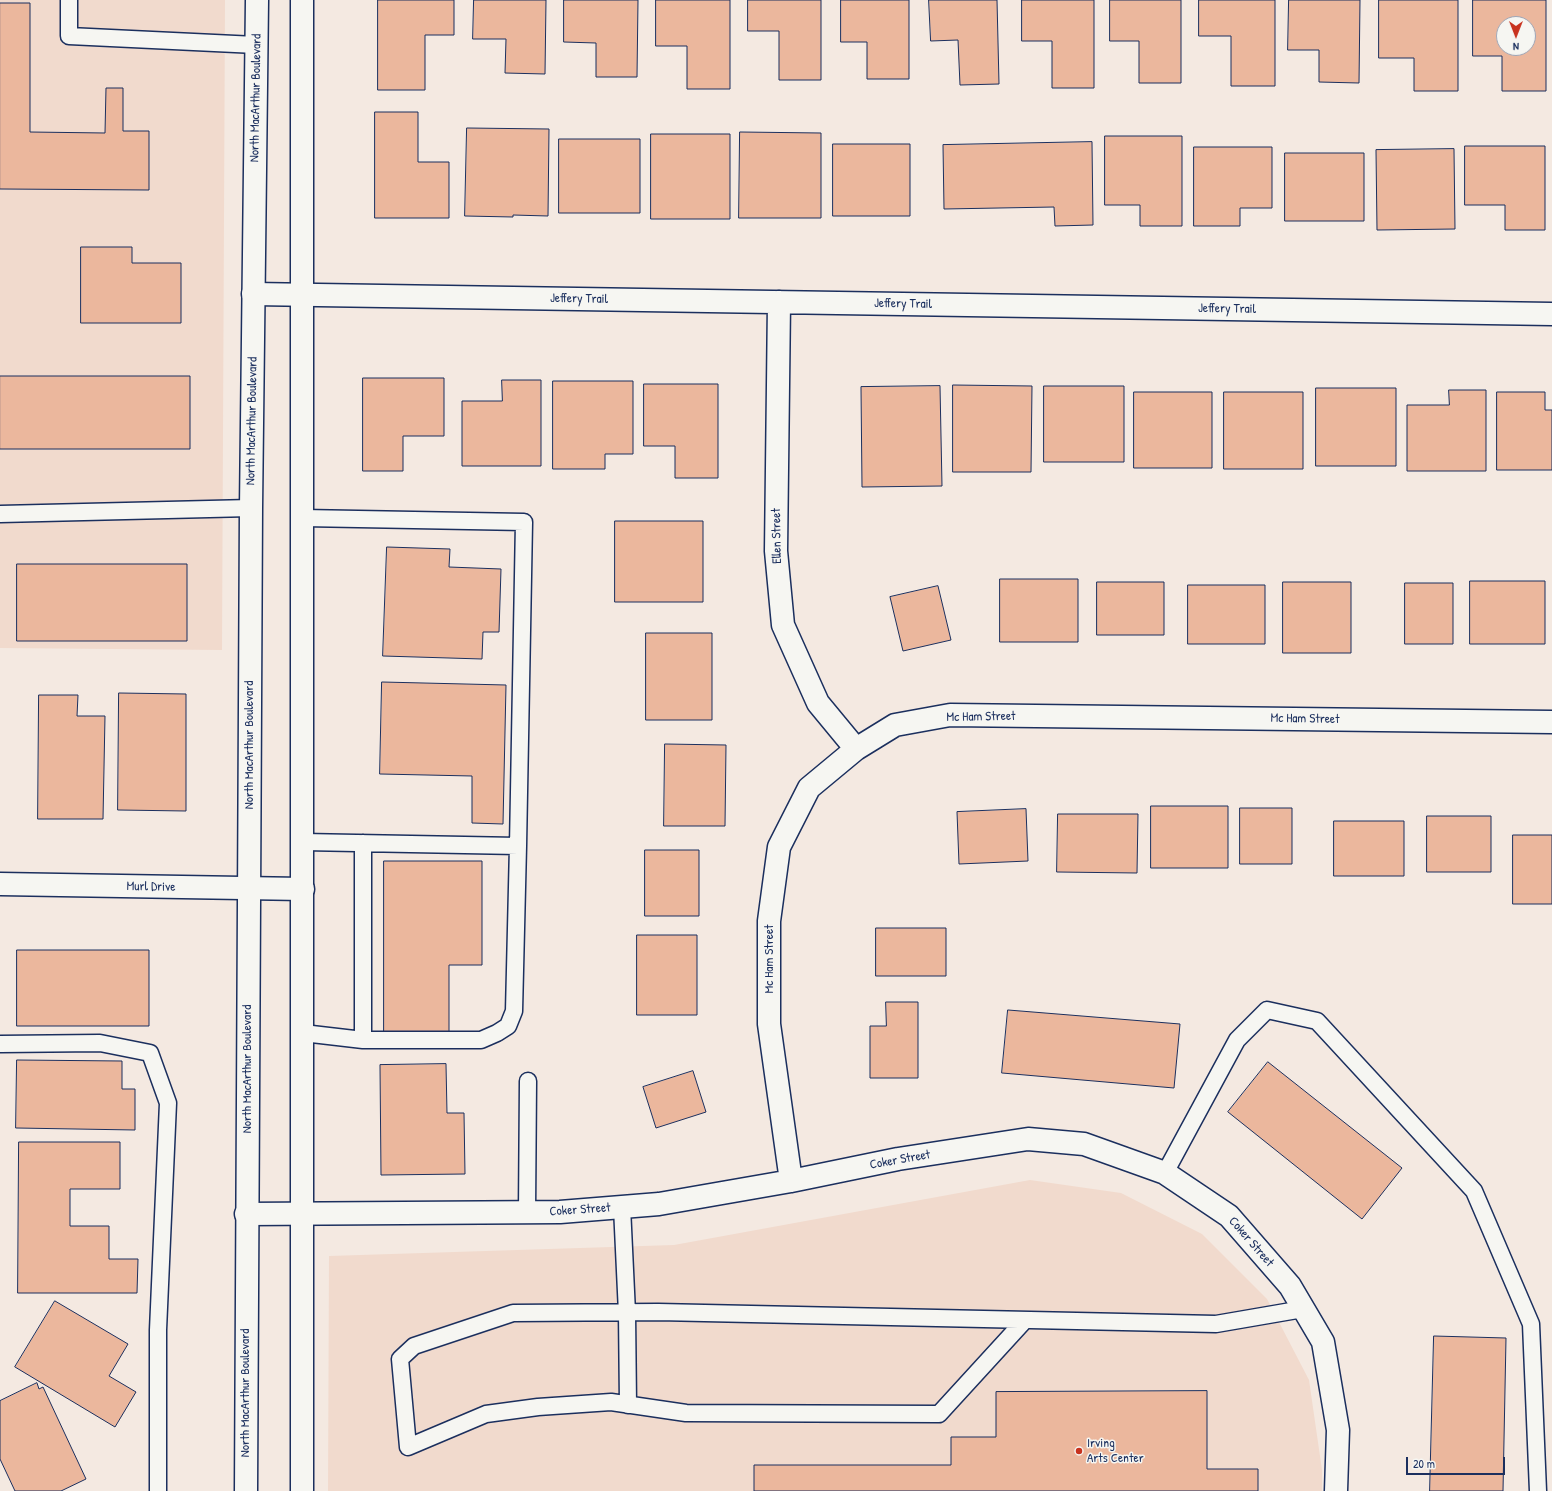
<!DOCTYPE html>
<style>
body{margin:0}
#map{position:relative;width:1552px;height:1491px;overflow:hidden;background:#f4e9e1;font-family:"Patrick Hand",sans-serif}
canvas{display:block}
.north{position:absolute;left:1496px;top:16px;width:40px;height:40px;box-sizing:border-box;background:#f6f6f2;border:1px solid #9ea6b7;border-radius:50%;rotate:180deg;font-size:11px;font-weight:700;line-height:16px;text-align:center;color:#1b2f5e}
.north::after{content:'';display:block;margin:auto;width:14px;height:18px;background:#c8321e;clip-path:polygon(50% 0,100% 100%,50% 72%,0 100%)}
.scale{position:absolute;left:1406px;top:1457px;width:99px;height:18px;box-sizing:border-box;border:2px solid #1b2f5e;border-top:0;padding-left:5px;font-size:12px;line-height:14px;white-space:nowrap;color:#1b2f5e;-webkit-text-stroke:3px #f6f6f2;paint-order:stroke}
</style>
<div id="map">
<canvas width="1552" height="1491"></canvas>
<div class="north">N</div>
<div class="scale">20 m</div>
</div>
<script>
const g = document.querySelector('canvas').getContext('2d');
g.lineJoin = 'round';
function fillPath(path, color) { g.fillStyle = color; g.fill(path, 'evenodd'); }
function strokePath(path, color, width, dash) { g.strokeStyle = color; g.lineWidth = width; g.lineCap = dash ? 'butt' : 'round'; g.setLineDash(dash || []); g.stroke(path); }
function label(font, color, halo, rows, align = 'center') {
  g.font = font + ' "Patrick Hand",sans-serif'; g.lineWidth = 3; g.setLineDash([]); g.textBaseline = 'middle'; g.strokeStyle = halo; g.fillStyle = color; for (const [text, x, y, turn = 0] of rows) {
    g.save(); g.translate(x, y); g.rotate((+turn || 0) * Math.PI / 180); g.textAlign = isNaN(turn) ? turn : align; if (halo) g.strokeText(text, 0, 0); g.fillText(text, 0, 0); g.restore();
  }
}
fillPath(new Path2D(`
 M0,0h225l-3,650 -222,-2z
 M1030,1180l91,13 81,41 65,65 42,81 13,90v21h-994l1,-235 345,-11z`), '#f1dacd');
const building = new Path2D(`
 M378,0h76v35h-29v55h-47z
 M474,0h72l-1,74 -40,-1 1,-34h-33z
 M564,0h74l-1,77h-41v-34l-32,-1z
 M656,0h74v89h-43v-43h-31z
 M748,0h73v80h-42v-49h-31z
 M841,0h68v79h-42v-37h-26z
 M929,0h68l2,84 -39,1 -2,-45 -27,1z
 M1022,0h72v88h-42v-47h-30z
 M1110,0h71v83h-42v-42h-29z
 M1199,0h76v86h-44v-50h-32z
 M1289,0h71l-1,83 -40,-1v-32h-31z
 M1379,0h79v91h-44v-33h-35z
 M1473,0h73v91h-44v-35h-29zM1504,24h24v24h-24z
 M0,3h30v129l75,1 1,-45h17v43h26v59l-149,-1z
 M375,112h43v50h31v56h-74z
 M467,128l82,1 -1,87 -35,-1v2l-48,-1z
 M740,132l81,1v85h-82z
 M651,134h79v85h-79z
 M1105,136h77v90h-42v-21h-35z
 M559,139h81v74h-81z
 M1092,142l1,83 -38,1 -1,-19 -110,2 -1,-64z
 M833,144h77v72h-77z
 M1465,146h80v84h-40v-25h-40z
 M1194,147h78v61h-32v18h-46z
 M1454,149l1,80 -78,1 -1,-80z
 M1285,153h79v68h-79z
 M81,247h51v16h49v60h-100z
 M0,376h190v73h-190z
 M363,378h81v58h-41v35h-40z
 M502,380h39v86h-79v-65h40z
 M553,381h80v73h-28v15h-52z
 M644,384h74v94h-43v-32h-31z
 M953,385l79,1 -1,86h-78z
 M940,386l2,100 -80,1 -1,-100z
 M1044,386h80v76h-80z
 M1316,388h80v78h-80z
 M1449,390h37v81h-79v-66h42z
 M1134,392h78v76h-78z
 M1224,392h79v77h-79z
 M1497,392h48v18h7v60h-55z
 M615,521h88v81h-88z
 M387,547l63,2 -1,18 52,2 -2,63h-16l-1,27 -99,-3z
 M17,564h170v77h-170z
 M1000,579h78v63h-78z
 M1470,581h75v63h-75z
 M1097,582h67v53h-67z
 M1283,582h68v71h-68z
 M1405,583h48v61h-48z
 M1188,585h77v59h-77z
 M938,586l13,54 -48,11 -13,-54z
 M646,633h66v87h-66z
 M382,682l124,3 -3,139 -31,-1v-47l-92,-2z
 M119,693l67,1v117l-68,-1z
 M39,695h39l-1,21h28l-2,103h-65z
 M665,744l61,1 -1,81h-61z
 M1151,806h77v62h-77z
 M1240,808h52v56h-52z
 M1026,809l2,52 -69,3 -2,-52z
 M1058,814h80l-1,59 -80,-1z
 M1427,816h64v56h-64z
 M1334,821h70v55h-70z
 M1513,835h39v69h-39z
 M645,850h54v66h-54z
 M384,861h98v104h-33v68h-65z
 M876,928h70v48h-70z
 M637,935h60v80h-60z
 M17,950h132v76h-132z
 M886,1002h32v76h-48v-52h16z
 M1008,1010l172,14 -6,64 -172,-15z
 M17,1060l105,1v28h13v41l-119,-2z
 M1268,1062l134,106 -40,51 -134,-107z
 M446,1064l1,49h17l1,61 -84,1 -1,-110z
 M693,1071l13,41 -50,16 -13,-41z
 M19,1142h101v47h-50v37h39v33h29l-1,34h-119z
 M55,1301l73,43 -19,32 27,16 -21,35 -100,-60z
 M1434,1336l72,2 -3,153h-73z
 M37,1383l2,6 4,-2 43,92 -25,12h-46l-15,-32v-58z
 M1207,1391v78h51v22h-504v-26h197v-28h45v-45z`);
fillPath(building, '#ebb79d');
strokePath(building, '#1b2f5e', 1);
const lane = new Path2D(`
 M69,0v36l187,9
 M0,514l251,-6
 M303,518l221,4 -6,324 -215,-4
 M363,843v197
 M303,1033l60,7h118l16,-7 11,-7 6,-15 4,-165
 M0,1044l100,-1 50,10 18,50 -10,227v161
 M1165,1173l72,-133 30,-30 50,11 157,170 57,133 7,167
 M622,1207l5,106 1,92
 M527,1212l1,-131
 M1025,1320l-86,94 -253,-1 -75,-11 -73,5 -52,7 -78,33 -8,-88 14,-13 99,-33 145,-1 558,12 87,-15`);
const street = new Path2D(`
 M253,294l1299,20
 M779,302l-3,249 7,74 35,78 38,46
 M0,884l303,5
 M791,1181l-22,-157v-103l10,-74 30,-59 47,-39 39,-24 55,-10 602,7
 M246,1214l314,-2 99,-8 132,-23 107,-22 130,-20 56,5 81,29 64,43 61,70 33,56 15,88 -2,61`);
const secondary = new Path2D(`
 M246,1491l5,-983 6,-508
 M302,1491v-1491`);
strokePath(lane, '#1b2f5e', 19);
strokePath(street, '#1b2f5e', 25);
strokePath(secondary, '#1b2f5e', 25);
strokePath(lane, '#f6f6f2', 16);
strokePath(street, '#f6f6f2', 22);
strokePath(secondary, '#f6f6f2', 22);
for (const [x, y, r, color] of [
 [1079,1451,4,"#c8321e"]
]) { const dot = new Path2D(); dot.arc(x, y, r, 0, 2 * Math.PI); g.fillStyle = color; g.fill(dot); strokePath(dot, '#f6f6f2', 1.5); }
label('13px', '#1b2f5e', '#f6f6f2', [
 ["North MacArthur Boulevard",256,98,-89],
 ["Jeffery Trail",579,299,1],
 ["Jeffery Trail",903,304,1],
 ["Jeffery Trail",1227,309,1],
 ["North MacArthur Boulevard",252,421,-89],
 ["Ellen Street",777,536,-91],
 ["Mc Ham Street",981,717,-1],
 ["Mc Ham Street",1305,719,1],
 ["North MacArthur Boulevard",250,745,-90],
 ["Murl Drive",151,887,1],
 ["Mc Ham Street",770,959,-90],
 ["North MacArthur Boulevard",248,1069,-90],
 ["Coker Street",900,1160,-10],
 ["Coker Street",580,1210,-4],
 ["Coker Street",1251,1242,49],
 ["North MacArthur Boulevard",246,1393,-90]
]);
label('13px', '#1b2f5e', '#f6f6f2', [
 ["Irving",1087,1444],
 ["Arts Center",1087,1459]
], 'left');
</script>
